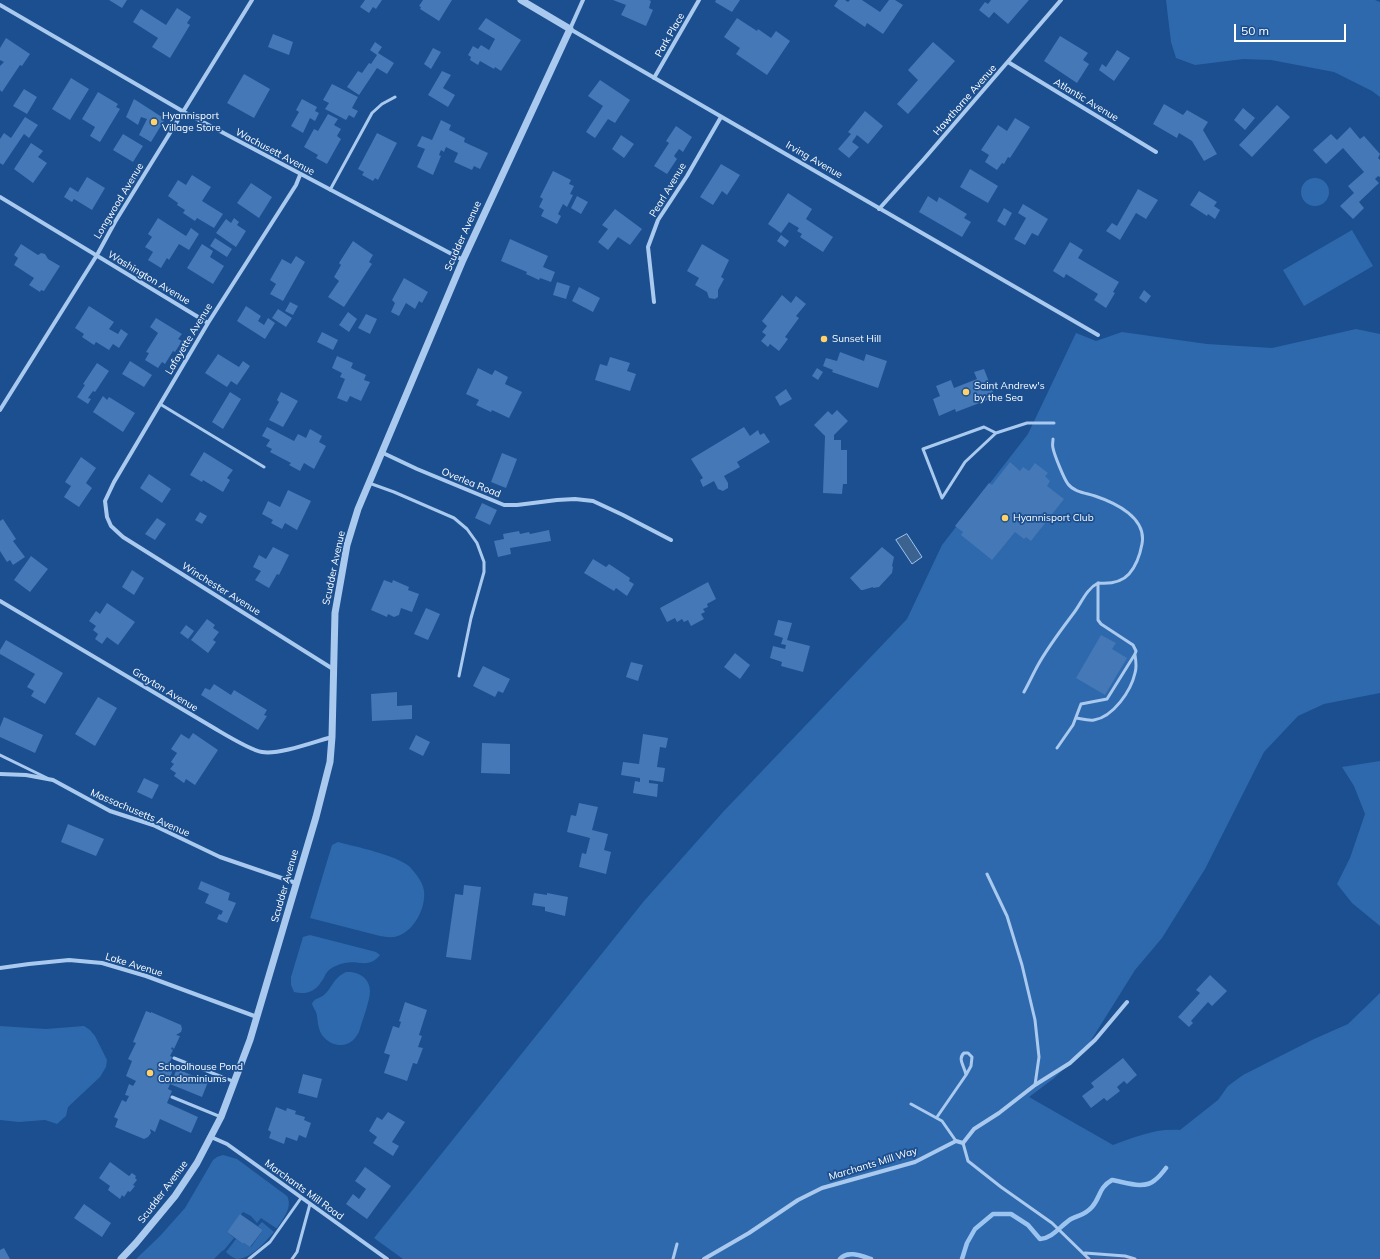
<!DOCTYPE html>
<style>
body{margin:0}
#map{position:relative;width:1380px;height:1259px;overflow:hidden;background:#1b4f8f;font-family:Mulish,sans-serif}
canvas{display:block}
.scale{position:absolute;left:1234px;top:24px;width:112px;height:18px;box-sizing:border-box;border:2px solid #fff;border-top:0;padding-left:5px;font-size:12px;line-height:14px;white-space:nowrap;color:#fff;-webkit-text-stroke:3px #1b4f8f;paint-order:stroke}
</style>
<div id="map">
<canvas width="1380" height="1259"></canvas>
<div class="scale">50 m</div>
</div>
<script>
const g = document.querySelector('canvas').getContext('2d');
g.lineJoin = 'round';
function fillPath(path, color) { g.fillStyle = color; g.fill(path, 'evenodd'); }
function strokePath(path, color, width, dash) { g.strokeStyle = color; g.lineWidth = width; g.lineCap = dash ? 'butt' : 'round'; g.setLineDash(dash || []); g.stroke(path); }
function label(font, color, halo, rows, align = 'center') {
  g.font = font + ' Mulish,sans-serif'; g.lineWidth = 3.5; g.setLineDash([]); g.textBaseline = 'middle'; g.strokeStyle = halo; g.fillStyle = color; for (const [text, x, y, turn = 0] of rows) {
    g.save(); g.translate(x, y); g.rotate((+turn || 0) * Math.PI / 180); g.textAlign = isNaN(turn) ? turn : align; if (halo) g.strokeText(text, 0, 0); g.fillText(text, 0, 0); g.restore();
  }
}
fillPath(new Path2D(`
 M1166,0h209l5,2v95l-8,-6 -38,-19 -63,-12 -28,-1 -48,6 -19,-7 -5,-16z
 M1301 192a14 14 0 1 1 28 0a14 14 0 1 1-28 0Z
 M1352,230l21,36 -69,40 -21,-36z
 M1356,329l24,5v359l-56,11 -26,12 -34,36 -59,117 -43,69 -27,32 -50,80 -32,29 -24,18 84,48c22,-8 43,-17 67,-15l38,-30 10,-14 15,-11 71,-36 34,-15 32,-31v266h-977l-29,-21 270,-337 79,-89 184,-193 35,-74 86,-111 48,-101 20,8 26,-9 85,12 65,4z
 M1380,761v165l-28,-23 -15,-19 13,-26 15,-44 -11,-28 -12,-19z
 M338,842c18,5 59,13 72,25 6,7 13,15 14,24 2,16 -9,39 -26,45 -6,2 -12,1 -18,0l-70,-18 22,-73z
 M310,935l66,17 4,3c-11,14 -21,5 -35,8 -6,1 -13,4 -17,8 -3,3 -4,8 -7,11 -6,10 -16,13 -27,10l-3,-7v-8l12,-40z
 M346,972c12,-1 24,6 24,19 0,10 -8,30 -11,41 -4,7 -8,12 -17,13 -10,1 -21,-7 -23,-17 -2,-5 -1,-11 -3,-16 -1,-2 -3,-5 -4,-8 2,-6 7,-5 12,-9 9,-8 9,-17 22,-23z
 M0,1026l46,3 38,-3 6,4 5,6 12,24 -1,7 -6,10 -32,30 -2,9 -9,8 -12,-4 -26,2 -19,-2z
 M223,1155l14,4 50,37c6,11 -4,23 -10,32h-1l-15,-10 -4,5 -6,-7 -8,-4 -16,20 7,6 -10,12 -2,1 -8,8h-78l24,-23 25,-28 28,-48 4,-3z
 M262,1222l12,10c-9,10 -23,27 -37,27 -4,-1 -8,-4 -11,-7l10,-13 7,5 1,-1 7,4 12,-17 -5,-4z`), '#2e69ad');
const water = new Path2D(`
 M907,534l15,23 -10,7 -16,-24z`);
fillPath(water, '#3c6290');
strokePath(water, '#9cc4f0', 1);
strokePath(new Path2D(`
 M840,1259c7,-9 22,-3 31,0
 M962,1259l5,-16 8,-14 18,-15h18l17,11 12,14c13,-1 20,-13 31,-20 9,-5 13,-3 21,-12 9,-10 6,-19 20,-27 13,2 32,10 43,0 4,-3 8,-8 11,-12`), '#9cc4f0', 4.5);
fillPath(new Path2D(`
 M109,0h18l-5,8z
 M365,0h17l-6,9 -3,-2 -4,6 -9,-6z
 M423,0h29l-13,21 -19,-12 1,-2 -2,-1z
 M613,0h36l2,1 -2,7 4,2 -7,16 -25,-11 5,-10z
 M716,0h24l-8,12 -17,-10z
 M838,0h7l3,2 2,-2h12l18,12 9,-12h6l8,5 -20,29 -16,-11 -2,4 -31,-21z
 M991,0h38l-21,24 -14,-12 -5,6 -10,-8 6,-8 3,2z
 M177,8l14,9 -4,6 3,2 -20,33 -18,-11 6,-9 -25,-16 8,-13 25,16z
 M486,18l35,22 -20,31 -6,-4 -1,2 -14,-8 -2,4 -8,-5 1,-3 -3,-2 5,-9 5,3 3,-4 8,5 6,-11 -17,-10z
 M737,18l20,13 1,-2 13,9 5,-7 14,10 -23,34 -31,-21 4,-6 -16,-11z
 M273,34l20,8 -4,13 -21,-8z
 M1060,36l28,17 -5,7 6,4 -12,19 -33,-22z
 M6,38l24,16 -8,12 -2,-1 -18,27 -2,-2v-24l4,-4 -4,-2v-12z
 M375,42l7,5 -4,6 16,10 -7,11 -10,-6 -18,27 -12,-8 11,-16 4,2 7,-10 2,1 6,-9 -7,-5z
 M933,42l22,19 -47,53 -11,-10 21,-24 -10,-10z
 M433,48l8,4 -10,17 -7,-5z
 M1117,50l13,8 -16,23 -15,-11 3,-6 4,3z
 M442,71l9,4 -8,13 12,7 -7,12 -20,-12z
 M244,74l26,15 -16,29 -27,-15z
 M71,78l18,11 -19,31 -18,-11z
 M600,80l30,20 -15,23 -7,-4 -13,19 -9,-6 17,-26 -15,-10z
 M332,84l26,13 -6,11 6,3 -4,7 -5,-3 -3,5 -21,-11 4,-6 -6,-3z
 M24,89l13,8 -10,17 -14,-8z
 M98,92l20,12 -2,3 4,2 -20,33 -10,-6 5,-9 -13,-8z
 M134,99l31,20 -14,23 -12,-7 8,-16 -6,-2 -3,8 -12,-8z
 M302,99l15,8 -2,4 4,2 -4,8 -5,-3 -7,15 -12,-7 8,-14 -3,-2z
 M1164,104l19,11 4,-5 21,12 -5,8 14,24 -13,7 -12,-20 -13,-8 -2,5 -24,-14z
 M1277,105l13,12 -38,40 -13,-12z
 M1243,108l12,10 -10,12 -11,-10z
 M865,111l18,15 -15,18 -11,-9 -5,7 7,5 -10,11 -11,-9 13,-15 -3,-2z
 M328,114l10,5 -4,6 7,4 -4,7 4,3 -14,25 -11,-6 2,-3 -14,-8 10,-18 4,2z
 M25,117l13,8 -9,13 -5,-4 -21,31 -3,-2v-24l4,-6 7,5z
 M1015,118l15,9 -20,31 -2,-1 -4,7 -2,-1 -5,7 -12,-8 4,-7 -8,-5 17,-25 9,6z
 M441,120l10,5 -2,5 16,8 -1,4 24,11 -8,16 -6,-3 -2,4 -18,-8 4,-9 -12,-6 -2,5 -3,-2 -2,5 2,1 -8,19 -16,-8 8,-18 -8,-3 5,-10 10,4z
 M676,126l16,11 -9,15 -4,-3 -5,7 3,3 -10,15 -13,-8 15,-23 -3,-2z
 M1350,127l10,12 4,-3 16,18 -2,4 2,2v17l-2,-1 -3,3 4,4 -20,19 5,6 -11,11 -13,-13 14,-13 -6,-7 16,-14 -21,-24 -17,16 -13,-14 18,-16 6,6z
 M377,133l20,10 -19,37 -3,-2 -2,3 -11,-6 2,-3 -6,-3z
 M123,134l20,12 -10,16 -20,-12z
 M621,135l13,9 -10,14 -12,-9z
 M31,143l12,8 -5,6 9,6 -14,20 -19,-14z
 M721,164l19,11 -13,20 -5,-4 -9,14 -13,-8z
 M970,169l28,17 -10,17 -28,-16z
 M553,171l18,9 -2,4 5,2 -4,8 3,1 -6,12 -4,-3 -5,10 3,2 -4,8 -16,-8 3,-6 -5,-3 4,-8 -3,-2z
 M192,175l19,12 -9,14 21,13 -9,14 -17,-10 -2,3 -12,-8 2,-3 -8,-5 1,-2 -10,-7 10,-16 8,5z
 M87,177l18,11 -13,22 -18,-11 -2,3 -8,-5 6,-10 8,5z
 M251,183l21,14 -13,21 -22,-15z
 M1138,189l20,11 -12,19 -10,-6 -16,27 -14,-9 6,-8 5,3z
 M1199,191l18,11 -3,4 6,4 -5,9 -7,-5 -1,2 -17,-11z
 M788,193l24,16 -6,10 27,18 -10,15 -23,-15 2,-3 -5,-3 2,-3 -10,-6 -8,11 -13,-9z
 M577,196l11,6 -7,12 -10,-6z
 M928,196l9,6 2,-5 28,17 -3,4 7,4 -9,15 -43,-25z
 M1023,204l25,15 -10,17 -6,-3 -7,12 -11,-6 12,-21 -8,-5z
 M1004,208l8,5 -7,13 -8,-5z
 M615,209l27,20 -12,16 -12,-8 -10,13 -10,-8 10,-13 -6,-4z
 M158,218l28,18 5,-8 8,6 -10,16 -10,-6 -10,16 -2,-2 -6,10 -13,-8 5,-8 -8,-5 7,-10 -4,-3z
 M234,218l5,4 -2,3 9,6 -10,16 -20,-14 10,-14 5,4z
 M781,235l8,6 -4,6 -8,-6z
 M215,238l17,11 -5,8 -17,-11z
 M510,239l38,17 -5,11 12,5 -4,10 -11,-4 -1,2 -13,-6 1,-2 -26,-11z
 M353,241l20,14 -4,7 3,2 -28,43 -16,-10 11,-16 -5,-4 7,-12 -2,-2z
 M1070,242l13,8 -5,8 41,24 -6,10 2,1 -9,15 -12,-8 4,-6 -32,-20 -2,4 -11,-7z
 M21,244l17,11 3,-2 4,1 3,5 12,7 -16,25 -3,-1 -1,2 -11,-7 5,-7 -20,-13 4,-7 -4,-3z
 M202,244l11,7 -3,6 14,9 -11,18 -26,-16z
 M702,244l27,16 -8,17 3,2 -6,11v7l-3,2 -6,-1 -2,-6 -12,-7 4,-7 -12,-7z
 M296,256l9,6 -22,39 -13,-7 6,-10 -6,-4 12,-21 9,5z
 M404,278l24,14 -6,11 -3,-2 -4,8 -9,-6 -7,13 -8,-4 4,-9 -3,-3z
 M557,282l13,4 -4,13 -13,-4z
 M579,287l21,11 -7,14 -21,-11z
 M1144,290l7,6 -5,7 -7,-5z
 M782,295l9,8 5,-7 10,8 -10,12 3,2 -14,19 3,2 -9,12 -9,-7 -2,3 -7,-6 5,-6 -4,-3 5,-6 -5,-5z
 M290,302l8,4 -5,9 -8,-4z
 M89,306l25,16 -5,7 9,5 3,-5 7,5 -9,14 -6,-4 -4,6 -13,-8 -2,3 -12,-8 2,-3 -9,-6z
 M246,306l15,10 -3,5 6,4 4,-7 7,5 -10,16 -28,-18z
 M278,309l14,9 -6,9 -14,-9z
 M348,312l9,7 -8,13 -10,-7z
 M366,314l11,5 -7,15 -12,-6z
 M156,318l26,16 -4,5 4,2 -7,11 -2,-1 -8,13 -3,-2 -4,6 -13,-8 4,-7 -3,-1 12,-19 -8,-6z
 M322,332l16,8 -5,10 -16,-8z
 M840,352l24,9 2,-7 21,7 -9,27 -46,-16 1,-2 -10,-4 3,-8 11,3z
 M218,354l21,13 4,-6 7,5 -13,19 -6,-4 -4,6 -22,-14z
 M337,356l16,7 -2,5 15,7 -2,5 6,2 -9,19 -11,-5 -3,6 -10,-4 8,-19 -5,-2 2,-4 -10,-5z
 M610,357l20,6 -3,8 9,3 -6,17 -35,-11 5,-16 7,2z
 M130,361l22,14 -8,12 -22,-13z
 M97,363l12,8 -14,21 -2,-1 -5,7 3,1 -3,5 -11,-7 8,-12 -2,-1z
 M478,368l14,7 3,-5 13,7 -3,7 17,8 -13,26 -17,-8 -1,2 -15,-7 3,-5 -13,-6z
 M817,368l6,4 -5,8 -6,-4z
 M984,369l11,28 -39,15 -1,-3 -16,7 -6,-17 7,-3 -4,-10 15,-6 3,8 23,-9 -3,-7z
 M786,389l6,10 -12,7 -5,-9z
 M230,392l11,7 -18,30 -11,-7z
 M281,392l17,9 -15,26 -14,-7 10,-18 -2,-2z
 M103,396l4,4 2,-3 26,16 -12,19 -30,-20z
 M837,410l11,11 -14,14v5h7v10h6v34h-4l-1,10 -19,-1 2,-57 -11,-11 14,-14 4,4z
 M267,427l27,14 4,-7 8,4 4,-9 12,7 -3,6 7,4 -12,23 -10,-6 -4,8 -11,-6 2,-2 -21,-11 2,-3 -6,-3 4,-6 -8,-4z
 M744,427l6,9 8,-6 2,5 4,-2 6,9 -33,20 3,5 -16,9 4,7v5l-5,3 -5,-2 -4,-8 -11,6 -3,-7 3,-2 -12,-19z
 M204,452l29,18 -6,8 3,2 -7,12 -20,-12 -1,2 -12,-7z
 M502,453l15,6 -11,29 -15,-6z
 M81,457l15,11 -10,15 6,5 -13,19 -15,-10 7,-11 -6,-4z
 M1010,462l10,9 3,-4 6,4 6,-8 13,10 -3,3 5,5 -3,5 17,13 -33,42 -5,-4 -2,2 -9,-7 -23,28 -31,-25 2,-3 -8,-6 34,-43 3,2z
 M149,474l22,15 -9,14 -22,-15z
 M288,490l23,11 -14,29 -12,-7 -3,6 -11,-6 2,-3 -11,-6 6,-13 12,6z
 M482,503l15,7 -7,15 -15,-7z
 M200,512l7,4 -5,8 -7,-4z
 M157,518l9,6 -11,16 -10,-6z
 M3,519l13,20 -3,2 12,16 -12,8 -3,-5 -3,2 -7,-11v-30z
 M549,530l2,11 -41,7 1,6 -13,3 -4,-16 10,-2 -1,-5 16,-3 1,3 9,-2 1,2z
 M273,547l16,8 -10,20 -2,-1 -8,14 -14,-8 6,-9 -8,-4 6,-12 7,4z
 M882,547l12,10 -2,9 1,1 -1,6 -13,14 -6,1v-1l-10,3h-2l-11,-12z
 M31,556l17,13 -18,23 -16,-12z
 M593,559l13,8 3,-3 21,14 -1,3 5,3 -7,12 -11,-8 -2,3 -30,-18z
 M132,570l12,8 -10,17 -12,-8z
 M384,580l8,3 1,-3 16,7 -1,3 11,4 -7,18 -11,-4 -2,7 -5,2 -6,-3 -1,3 -16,-7z
 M708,582l8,17 -9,5 1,3 -5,2 2,3 -4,2 3,5 -13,7 -3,-6 -4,2 -2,-3 -5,3 -2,-4 -8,4 -7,-14z
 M107,603l28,19 -17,23 -11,-8 -5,7 -7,-5 3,-5 -5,-4 3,-4 -7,-5 7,-10 4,3z
 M426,608l14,6 -12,26 -14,-6z
 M207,619l8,6 -2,3 6,4 -6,8 3,2 -8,11 -17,-13z
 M778,620l14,3 -5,17 23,6 -7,26 -22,-6 1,-4 -12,-4 3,-12 12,3 1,-4 -5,-1 2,-6 -9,-3z
 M186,625l8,6 -6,8 -8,-6z
 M1101,635l15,8 -4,6 15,9 -22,37 -29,-17z
 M6,640l57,33 -18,31 -14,-8 3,-5 -7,-4 8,-13 -35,-20v-4z
 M735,653l15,12 -10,14 -16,-12z
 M631,662l12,3 -5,16 -12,-4z
 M483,666l27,13 -7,14 -5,-2 -3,6 -22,-11z
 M214,684l17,11 3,-5 33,20 -3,5 3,1 -9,14 -57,-35 4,-7 5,2z
 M397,692v14l15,-1v14l-40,2 -1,-27z
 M98,697l19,11 -22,38 -20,-12z
 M4,717l39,18 -8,18 -35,-16v-10z
 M193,733l25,17 -23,35 -9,-6 -2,4 -10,-7 2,-3 -6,-4 4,-5 -3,-2 6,-9 -6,-4 10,-15 8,5z
 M643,734l25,4 -2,10 -6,-1 -3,20 8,1 -2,14 -14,-2v3l9,1 -1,13 -24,-4 2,-12 5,1v-4l-19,-3 2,-13 16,2z
 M416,735l14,7 -7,14 -14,-7z
 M482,743l28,1v30l-29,-1z
 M144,778l15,7 -7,14 -15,-7z
 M579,803l19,4 -6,23 16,4 -4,16 7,2 -5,22 -27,-7 3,-14 4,1 4,-16 -23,-6 4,-17 5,1z
 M68,824l36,15 -8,17 -35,-14z
 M201,881l29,12 -2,7 8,3 -9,20 -10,-4 2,-5 2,1 2,-4 -18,-8 4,-9 -11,-5z
 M464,885l17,2 -10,73 -25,-3 9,-63 8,1z
 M534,893l13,2v-2l21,4 -3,19 -20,-5v-4l-13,-2z
 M1210,975l17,16 -15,15 -4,-4 -17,19 2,2 -4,4 -11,-10 22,-24 -4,-3z
 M405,1002l22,8 -8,25 3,1 -4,11 5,1 -6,16 -4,-1 -6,18 -23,-8 6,-18 -6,-2 9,-27 6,2 2,-6 -2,-1z
 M146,1011l5,2v-1l30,13 1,4 -1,3 -5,3 4,1 -6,13 -2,-2 -1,2 2,1 -3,6 2,1 -2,5 3,7 -4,12 1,3 -2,5 4,2 -5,12 31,14 -7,16 -31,-14 -5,13 -5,-3 1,4 -3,4 -4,2 -29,-12 3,-8 -4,-2 8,-17 4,2 3,-6 -4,-1 4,-11 4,2 3,-5 -10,-5 6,-15 -4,-2 8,-16 -3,-1z
 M1123,1058l14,17 -10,9 -3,-3 -7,6 3,4 -13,10 -3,-3 -13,10 -9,-12 12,-9 -3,-4z
 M177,1069l31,13 -6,15 -32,-13z
 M303,1074l19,5 -5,19 -19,-5z
 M276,1107l10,4 1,-3 9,3 -1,3 10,3 -1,3 7,3 -5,15 -7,-3 -2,6 -11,-4 -2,7 -15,-6 2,-6 -3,-2z
 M388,1112l17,10 -13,20 7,4 -6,10 -20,-13 4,-6 -8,-6 8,-14 5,3z
 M110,1162l19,14 3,-3 4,3 -1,2 2,2 -4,5 2,1 -5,6 -2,-1 -4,6 -2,-2 -2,4 -12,-9 2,-4 -11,-8z
 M365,1167l26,19 -24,33 -21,-15 7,-10 6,5 7,-10 -11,-8z
 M84,1204l27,19 -9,14 -28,-19z
 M240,1214l23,16 -13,17 -6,-4 -1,1 -16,-12z
 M4,1248l6,11h-10v-9z`), '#4478b7');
strokePath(new Path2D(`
 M330,190l42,-77 10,-9 13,-7
 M160,404l104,63
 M996,433l-12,-6 -61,22 19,49 23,-36 31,-29 31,-10h27
 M1053,439c0,3 -1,6 0,9 1,6 11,31 15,36 6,8 18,9 27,12 21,7 52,22 47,48 -2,11 -6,22 -13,30 -8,9 -19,10 -31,9v37l3,4 32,21 3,6 -1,3 -28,45 -26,5 -8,21 -16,23
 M369,483l25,9 60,26 13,11 10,14 7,19v10l-13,46 -12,58
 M1024,692c5,-9 9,-18 14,-27 10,-18 23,-35 35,-51 8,-10 13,-25 25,-31
 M1076,718c6,1 13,3 18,2 19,-3 37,-29 41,-47 2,-6 1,-12 0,-18
 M0,755l47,23
 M987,874l20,42 15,49 13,55 4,37 -4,28
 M964,1053h4l4,4 -1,9 -5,9c-1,-8 -9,-16 -2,-22z
 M174,1058l61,24
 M172,1097l49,20
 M911,1104l31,17 14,20
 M937,1117l29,-42
 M963,1143l5,18 33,26 51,36 37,36
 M1085,1253l40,3 10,3
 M249,1259l21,-17 31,-44
 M292,1259l5,-7 13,-48
 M673,1259l4,-15`), '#a9c9ee', 3);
strokePath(new Path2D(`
 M583,0l-13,29 528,306
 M0,5l184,107 279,148
 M1008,62l148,90
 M654,78l45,-78
 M300,175l-4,10 -88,138 -94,159 -9,19 2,16 4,9 12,11 210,132
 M0,197l208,126
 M879,209l45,-50 137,-159
 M654,302l-6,-55 10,-27 29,-44 34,-59
 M0,410l97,-155 18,-33 137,-222
 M381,452l36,17 87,36h13l40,-5 18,-1 18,2 30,14 48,25
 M0,601l214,127c12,7 36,22 48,24 17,3 52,-10 70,-15
 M0,774l26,1 27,5 57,31 43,14 67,32 76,26
 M0,968l29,-4 40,-4 33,3 44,13 111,41
 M211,1137l16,7 160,115
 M704,1259l45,-26 49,-33 24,-12 93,-26 41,-21 7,2 11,-14 25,-16 36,-28 35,-22 25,-23 32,-38`), '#a9c9ee', 4);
strokePath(new Path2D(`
 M121,1259l15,-16 39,-47 22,-33 24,-46 29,-77 66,-223 14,-55 2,-25 3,-124 12,-68 11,-36 105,-249 107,-231 -49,-29`), '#a9c9ee', 7);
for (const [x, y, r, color] of [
 [154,122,4,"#ffd166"],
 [824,339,4,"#ffd166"],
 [966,392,4,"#ffd166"],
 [1005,518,4,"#ffd166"],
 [150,1073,4,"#ffd166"]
]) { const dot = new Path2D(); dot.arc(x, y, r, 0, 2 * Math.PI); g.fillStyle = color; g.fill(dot); strokePath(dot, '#1b4f8f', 1.5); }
label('10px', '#fff', '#1b4f8f', [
 ["Park Place",670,35,-60],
 ["Hawthorne Avenue",965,100,-49],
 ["Atlantic Avenue",1086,100,31],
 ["Wachusett Avenue",275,152,28],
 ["Irving Avenue",814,160,30],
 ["Pearl Avenue",668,190,-59],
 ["Longwood Avenue",119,201,-59],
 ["Scudder Avenue",463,236,-66],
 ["Washington Avenue",149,278,31],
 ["Lafayette Avenue",189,339,-59],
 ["Overlea Road",471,483,22],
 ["Scudder Avenue",334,568,-78],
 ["Winchester Avenue",221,589,32],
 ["Grayton Avenue",165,690,31],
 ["Massachusetts Avenue",140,813,23],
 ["Scudder Avenue",285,886,-74],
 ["Lake Avenue",134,965,17],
 ["Marchants Mill Way",873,1164,-17],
 ["Marchants Mill Road",304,1190,36],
 ["Scudder Avenue",163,1192,-53]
]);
label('10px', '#fff', '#1b4f8f', [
 ["Hyannisport",162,116],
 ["Village Store",162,128],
 ["Sunset Hill",832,339],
 ["Saint Andrew's",974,386],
 ["by the Sea",974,398],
 ["Hyannisport Club",1013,518],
 ["Schoolhouse Pond",158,1067],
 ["Condominiums",158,1079]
], 'left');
</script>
